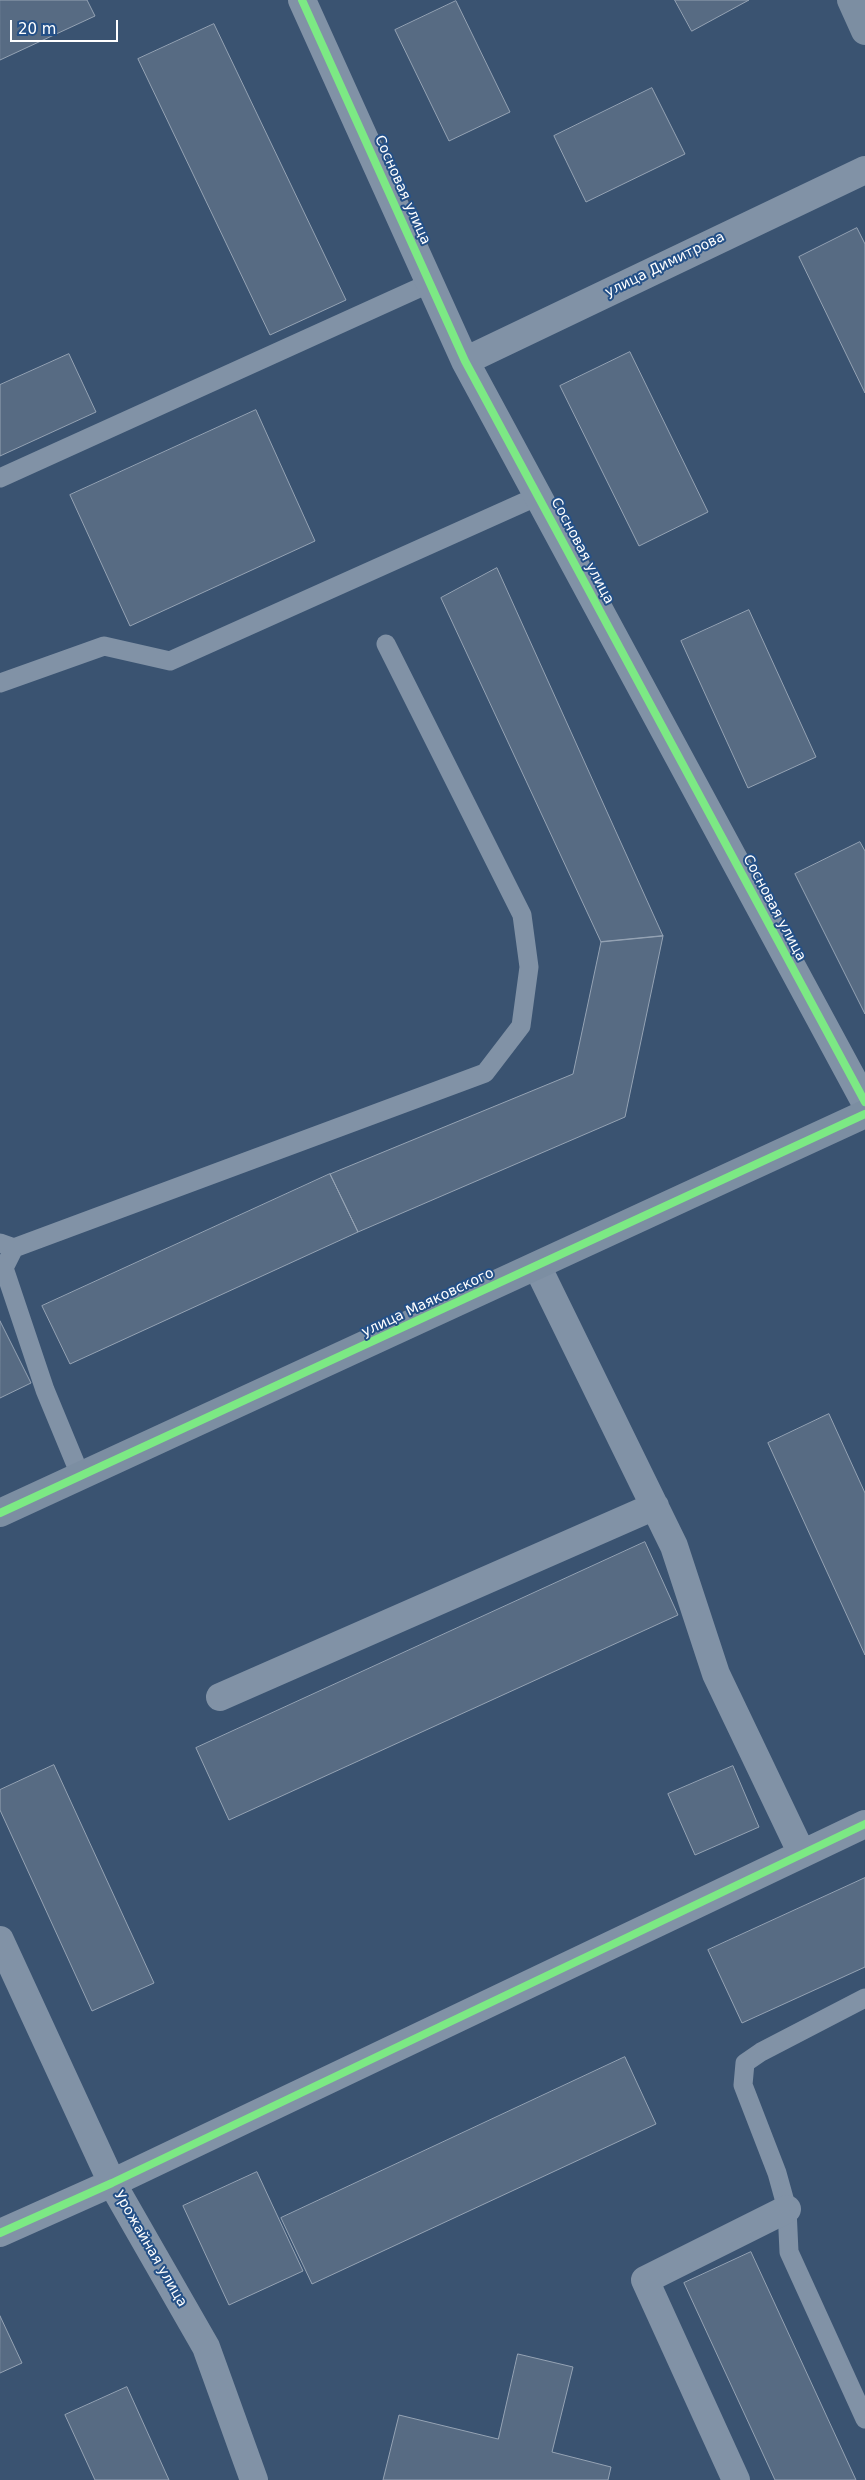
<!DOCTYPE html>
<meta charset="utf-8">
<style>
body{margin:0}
#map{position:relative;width:865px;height:2480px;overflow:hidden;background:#3a5371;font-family:"DejaVu Sans",sans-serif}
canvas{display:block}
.scale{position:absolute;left:10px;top:20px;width:108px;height:22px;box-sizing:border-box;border:2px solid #fff;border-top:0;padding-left:6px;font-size:15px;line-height:18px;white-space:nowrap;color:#fff;-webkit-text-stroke:4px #245087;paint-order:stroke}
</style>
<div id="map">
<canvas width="865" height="2480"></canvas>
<div class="scale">20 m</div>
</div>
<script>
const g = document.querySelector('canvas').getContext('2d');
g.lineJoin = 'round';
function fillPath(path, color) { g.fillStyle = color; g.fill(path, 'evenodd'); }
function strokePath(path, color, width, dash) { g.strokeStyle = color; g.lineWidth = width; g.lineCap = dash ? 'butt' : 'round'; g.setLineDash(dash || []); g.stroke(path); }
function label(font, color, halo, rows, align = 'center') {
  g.font = font + ' "DejaVu Sans",sans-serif'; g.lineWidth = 4; g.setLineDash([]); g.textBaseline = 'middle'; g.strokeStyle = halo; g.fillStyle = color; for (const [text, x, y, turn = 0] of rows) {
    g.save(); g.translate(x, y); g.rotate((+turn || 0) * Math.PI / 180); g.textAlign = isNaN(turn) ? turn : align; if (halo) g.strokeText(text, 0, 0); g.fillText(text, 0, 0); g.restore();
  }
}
const building = new Path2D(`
 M0,0h87l8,16 -95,44z
 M675,0h74l-57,31z
 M456,1l54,111 -61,29 -54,-111z
 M214,24l132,276 -76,35 -132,-276z
 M652,88l33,66 -99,48 -32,-66z
 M857,228l8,16v149l-66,-136z
 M630,352l78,160 -69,34 -79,-160z
 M69,354l27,58 -96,44v-71z
 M256,410l59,131 -185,85 -60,-131z
 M497,568l166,368 -62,6 -160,-344z
 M749,610l67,147 -68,31 -67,-147z
 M860,842l5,9v163l-70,-140z
 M663,936l-38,181 -267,115 -28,-58 243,-100 28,-132z
 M330,1174l28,58 -288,132 -28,-58z
 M0,1321l31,62 -31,15z
 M829,1414l36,79v162l-97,-212z
 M645,1542l33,73 -449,205 -33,-72z
 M54,1765l100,218 -62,28 -92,-201v-20z
 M733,1766l26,61 -64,28 -27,-61z
 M865,1878v89l-123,56 -34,-73z
 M625,2057l31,67 -344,160 -31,-66z
 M257,2172l46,99 -74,34 -46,-99z
 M751,2252l105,228h-81l-91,-197z
 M0,2316l22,47 -22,10z
 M518,2354l55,13 -21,85 59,15 -3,13h-225l16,-65 99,24z
 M127,2387l42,93h-74l-30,-65z`);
fillPath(building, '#576b83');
strokePath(building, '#95a3b4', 1);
strokePath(new Path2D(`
 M0,478l430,-195
 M0,683l104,-37 66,15 368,-165
 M0,1243l14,5 471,-175 36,-47 8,-59 -7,-52 -136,-271
 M14,1248l-10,20 41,122 36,87
 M865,1998l-104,54 -16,11 -2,22 34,88 10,36 2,43 76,167`), '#8192a6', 19);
strokePath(new Path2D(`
 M302,0l163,361 400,741
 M465,361l400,-191
 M537,1266l137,280 42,128 86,180
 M220,1697l435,-191
 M0,1940l112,243 94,164 48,133
 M0,2233l112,-50 753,-359
 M736,2480l-91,-200 142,-71`), '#8192a6', 28);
strokePath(new Path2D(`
 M851,0l14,31
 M0,1513l865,-399`), '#7c8ea2', 28);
strokePath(new Path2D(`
 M302,0l163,361 400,741
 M0,1513l865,-399
 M0,2233l112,-50 753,-359`), '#7ce984', 8);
label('14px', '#fff', '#245087', [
 ["Сосновая улица",402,190,66],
 ["улица Димитрова",665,265,-26],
 ["Сосновая улица",582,551,62],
 ["Сосновая улица",774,908,62],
 ["улица Маяковского",428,1303,-25],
 ["Урожайная улица",150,2249,60]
]);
</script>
